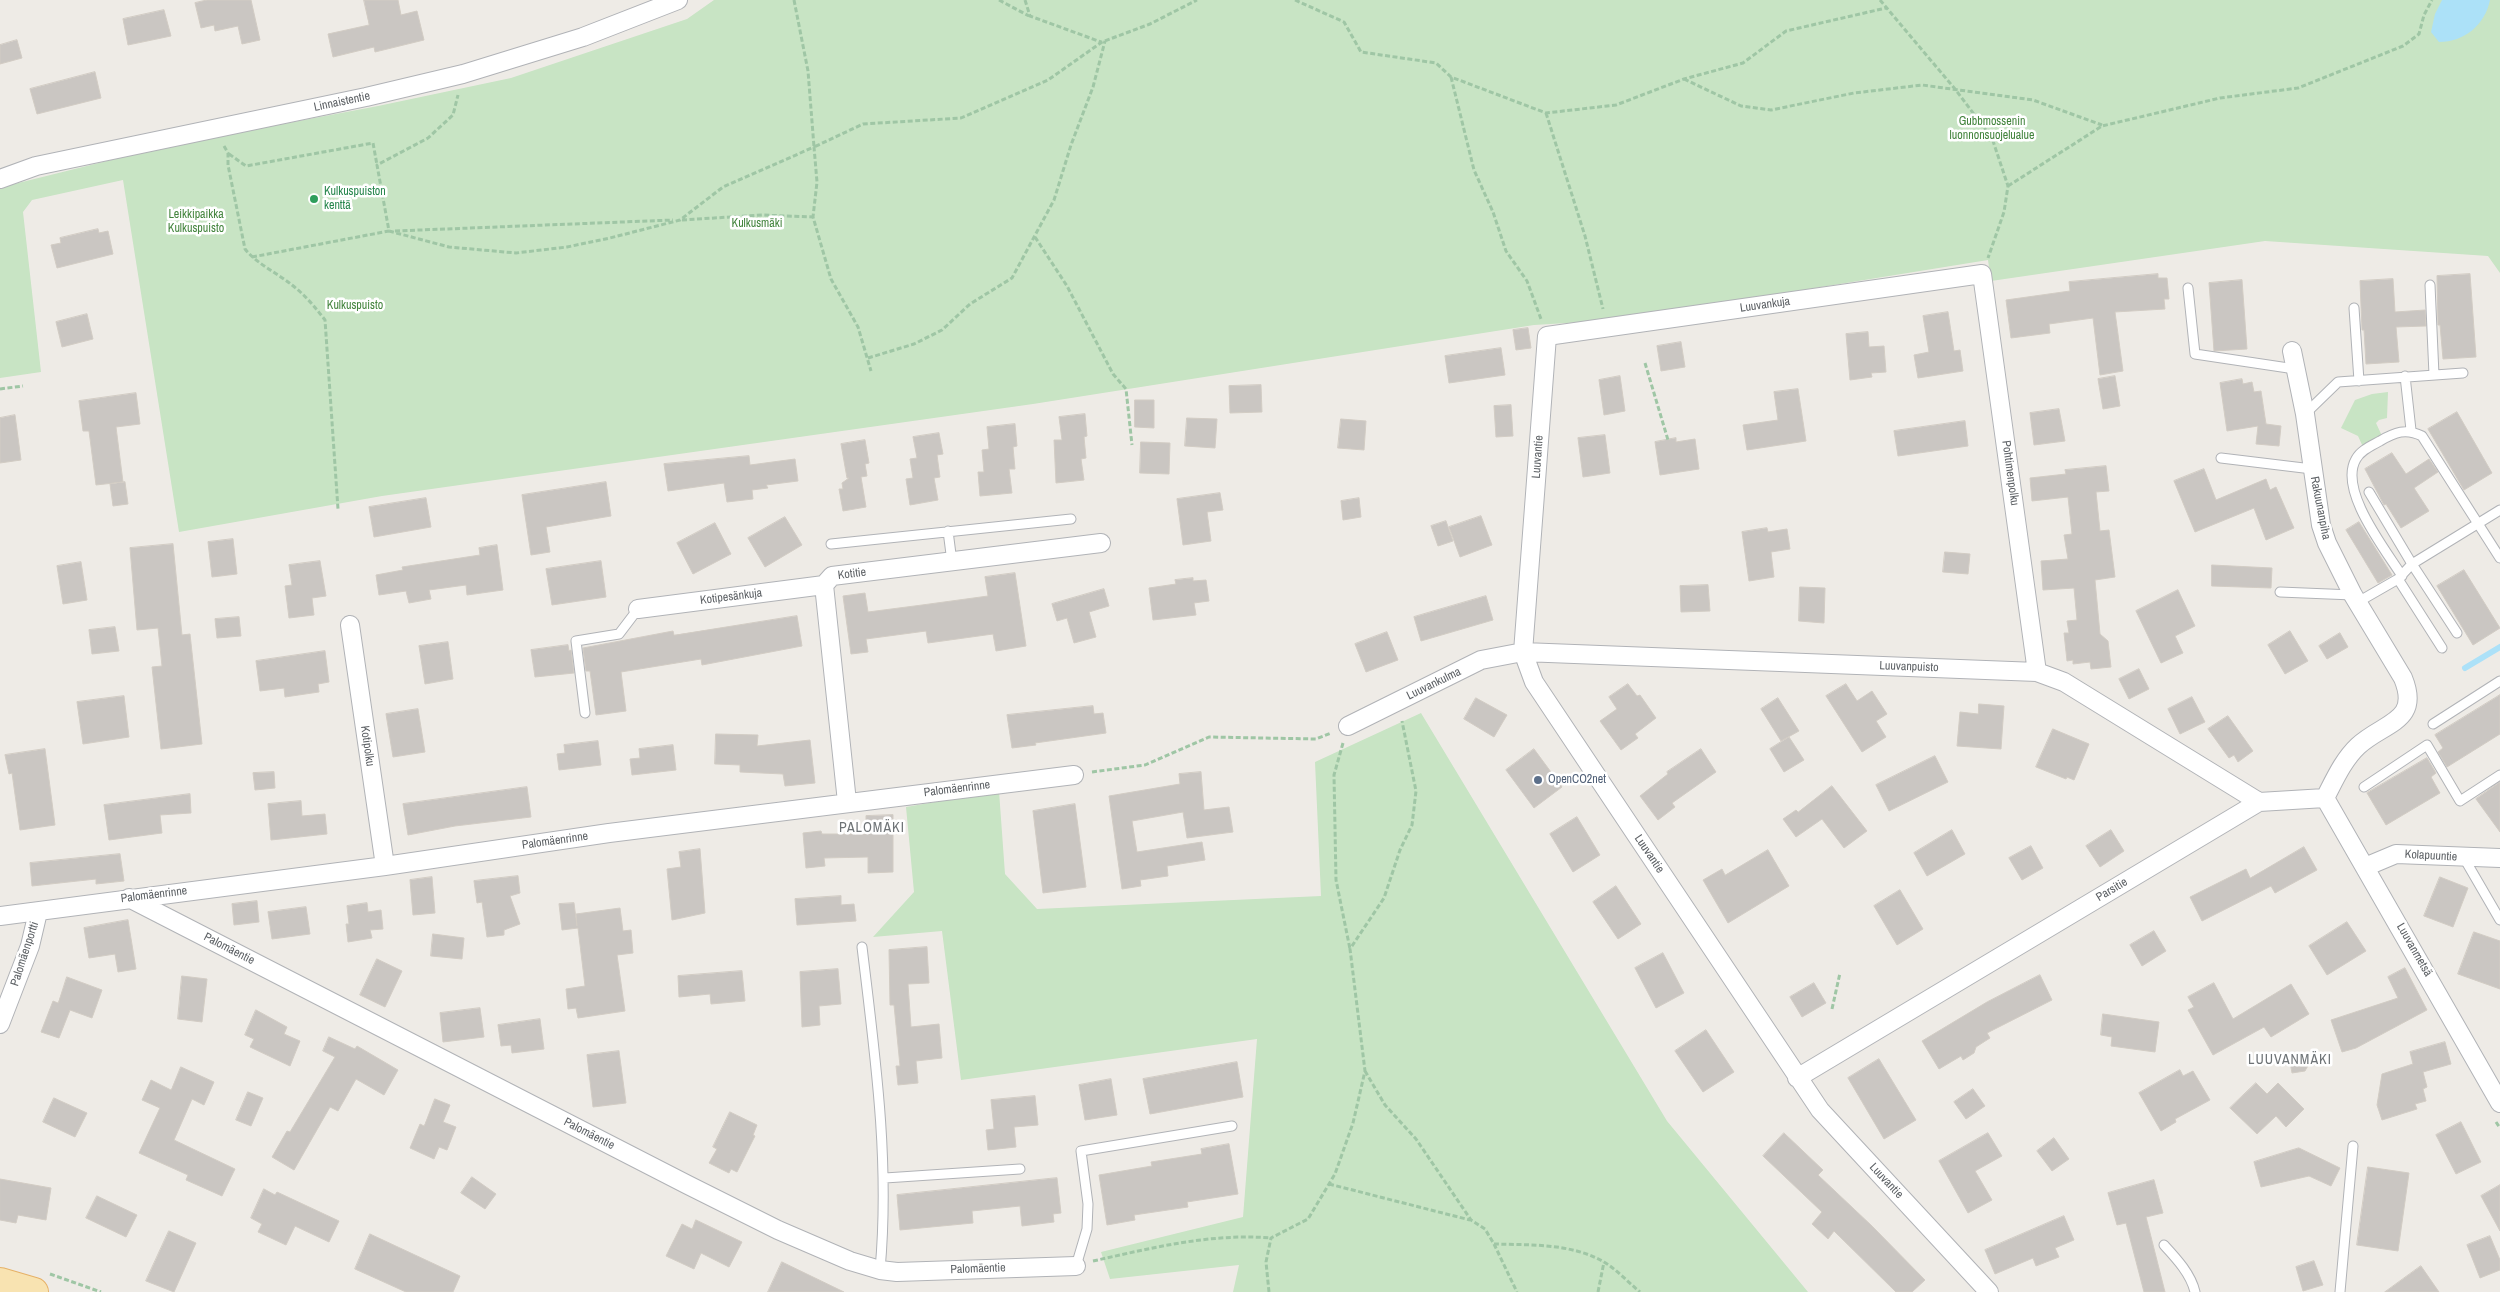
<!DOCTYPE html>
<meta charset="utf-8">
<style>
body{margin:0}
canvas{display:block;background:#eeebe6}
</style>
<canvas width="2500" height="1292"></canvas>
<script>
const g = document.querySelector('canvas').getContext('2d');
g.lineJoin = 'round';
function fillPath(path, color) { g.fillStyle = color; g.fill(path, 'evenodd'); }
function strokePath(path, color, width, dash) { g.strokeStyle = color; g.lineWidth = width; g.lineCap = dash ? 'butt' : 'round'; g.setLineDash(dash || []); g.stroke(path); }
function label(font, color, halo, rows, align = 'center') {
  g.font = font + ' "Archivo Narrow",sans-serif'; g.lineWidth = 5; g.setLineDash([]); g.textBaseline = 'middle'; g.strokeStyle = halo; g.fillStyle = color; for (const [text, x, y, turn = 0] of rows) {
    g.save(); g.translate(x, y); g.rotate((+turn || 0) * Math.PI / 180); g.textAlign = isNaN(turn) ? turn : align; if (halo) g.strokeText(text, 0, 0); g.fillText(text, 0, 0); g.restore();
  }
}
fillPath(new Path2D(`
 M714,0h1786v273l-12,-17 -223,-15 -274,40 -3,-21 -371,60 -83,5 -501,79 -651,92 -203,36 -56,-352 -91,20 -9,12 18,160 -41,6v-190l2,-1 117,-29 116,-25 143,-27 133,-28 176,-59z
 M2388,392l-1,26 -8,2 -3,3 6,13 -19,11 -5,-11 -17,-8 14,-28 17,-6z
 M1421,713l246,408 141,171h-575l6,-27 -129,14 -9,-27 142,-35 14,-178 -296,41 -19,-149 -69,6 41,-45 -8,-85 93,-16 6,83 32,35 284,-13 -6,-134z`), '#c8e4c4');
fillPath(new Path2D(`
 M2442,0h48c-5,25 -26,42 -51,42l-8,-10 4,-18z`), '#ace1f8');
strokePath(new Path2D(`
 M2465,668l35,-21`), '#ace1f8', 6);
const building = new Path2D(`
 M207,0h44l9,40 -18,4 -4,-18 -23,5 -1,-6 -13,3 -6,-25z
 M364,0h34l3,15 16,-4 7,29 -49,12 -1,-5 -41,10 -5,-23 41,-9z
 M164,10l7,26 -43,9 -5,-26z
 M17,40l5,18 -22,6v-19z
 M95,72l6,26 -64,16 -7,-25z
 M98,229l1,4 9,-2 5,23 -56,14 -6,-23 10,-2 -1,-5z
 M2158,274v4h9l2,21h-5l1,10 -50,3 8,59 -23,4 -7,-57 -44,6 1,9 -39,5 -5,-38 64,-9 -1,-9z
 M2470,274l6,83 -33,2 -3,-34h-2l-1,-49z
 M2393,279l2,33 30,-2 1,16 -30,1 3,35 -33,2 -2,-34h-2l-2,-49z
 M2242,280l5,69 -33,2 -5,-68z
 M1948,312l6,39 6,-1 3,21 -45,7 -4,-23 15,-3 -6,-36z
 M87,314l6,25 -31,8 -6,-25z
 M1528,328l3,20 -15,2 -3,-20z
 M1868,332l1,15 15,-1 2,26 -15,1 1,4 -22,3 -4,-46z
 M1681,342l4,25 -24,4 -4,-25z
 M1501,348l4,27 -56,8 -4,-27z
 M1620,376l5,35 -21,4 -5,-35z
 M2115,376l5,30 -17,3 -5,-30z
 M2242,379l1,5 9,-2 2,10 7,-1 5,33 15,2 -2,20 -23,-2 2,-18 -31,5 -7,-48z
 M1261,385l1,27 -32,1 -1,-27z
 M1798,389l8,52 -59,9 -4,-25 35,-5 -4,-28z
 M136,393l4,31 -24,3 7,55 -27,3 -7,-54h-6l-4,-30z
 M1135,400h19v28l-19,-1z
 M1511,405l2,31 -17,1 -2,-31z
 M2059,409l6,32 -31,4 -4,-32z
 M2457,412l35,61 -28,17 -36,-61z
 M1085,414l2,22 -3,1 2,21 -5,1 3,21 -28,3 -2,-43h8l-3,-23z
 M15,415l6,45 -21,3v-45z
 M1187,418l30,1 -2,29 -30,-2z
 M1341,419l25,2 -2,29 -26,-2z
 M1965,421l3,25 -70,10 -4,-25z
 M1015,424l2,22 -4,1 2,22h-6l3,24 -32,3 -2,-24h6l-2,-22 7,-1 -2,-22z
 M939,433l4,21 -6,1 3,22 -6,1 4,22 -28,5 -4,-26 7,-1 -3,-19 7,-1 -4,-21z
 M1605,435l5,38 -27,4 -5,-39z
 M1676,438v4l19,-3 4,30 -39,6 -5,-33z
 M865,440l4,23 -4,1 2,12 -6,1 5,30 -23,4 -4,-22h4l-1,-6 7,-5h-2l-6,-34z
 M1141,442l29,1 -1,31 -29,-1z
 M2392,453l14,21 23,-15 9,13 -24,16 15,23 -28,17 -15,-24 -2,1 -19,-36z
 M749,456l1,9 45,-6 3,22 -32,4 2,3 -16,2 1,9 -26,3 -3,-19 -56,8 -4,-27z
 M2106,466l3,25 -13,1 4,39 9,-1 6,47 -20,3 5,54 8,7 3,26 -20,2 -1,-7 -17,2v-4l-6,1 -3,-28h5l-2,-12 10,-1 -3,-32 -31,2 -2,-29 27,-2 -4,-24 8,-1 -4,-37 -36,4 -2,-23 36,-4 -1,-4z
 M2204,469l12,31 50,-21 4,11 6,-3 18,41 -28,12 -12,-32 -59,24 -21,-51z
 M125,482l3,22 -15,2 -3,-22z
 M606,482l5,34 -65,11 4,25 -19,3 -9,-60z
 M1220,493l3,17 -16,2 4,29 -28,4 -6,-46z
 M426,498l5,29 -57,10 -5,-30z
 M1359,498l2,19 -18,3 -2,-19z
 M1481,516l11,29 -32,12 -11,-30z
 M785,517l17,28 -37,22 -17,-29z
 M1446,521l7,20 -15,5 -7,-20z
 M2359,522l33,53 -14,8 -32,-53z
 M715,523l16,31 -38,20 -16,-31z
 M1767,528l1,4 19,-3 3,20 -19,3 3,25 -25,4 -7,-49z
 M233,539l4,35 -25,3 -4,-35z
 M173,544l9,91 8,-1 12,110 -41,5 -9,-82 10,-1 -4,-38 -21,2 -7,-82z
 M497,545l6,45 -36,5 -1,-10 -37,5 2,9 -22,4 -3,-12 -27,4 -3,-20 27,-5 -1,-3 78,-12 -1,-7z
 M1945,552l25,2 -2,20 -25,-2z
 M320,561l6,35 -14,2 2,17 -25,3 -4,-32 7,-1 -3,-20z
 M601,561l5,36 -54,8 -6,-36z
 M81,562l6,38 -24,4 -6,-38z
 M2212,565l60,3 -1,20 -59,-2z
 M2464,570l36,58 -27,17 -36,-59z
 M1015,573l11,73 -30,5 -3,-17 -65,9 -2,-12 -60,8 2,13 -17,2 -8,-58 22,-3 3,19 54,-7 66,-9 -3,-19z
 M1193,578v3l13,-1 3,21 -15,2 2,12 -43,5 -4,-32 27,-4 -1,-4z
 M1708,585l2,26 -29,1 -1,-26z
 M1800,587l25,1 -1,35 -25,-2z
 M1104,589l5,17 -20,6 7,25 -22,6 -7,-25 -10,3 -5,-17z
 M2178,590l17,36 -20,10 8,17 -22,10 -25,-52z
 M1486,596l7,24 -72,21 -7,-24z
 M797,616l5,30 -100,19 -1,-6 -80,13 5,39 -30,4 -6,-44h-4l-3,-23 90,-17 1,4z
 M239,617l2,19 -24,2 -2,-19z
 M115,627l4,24 -27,3 -3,-24z
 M2290,631l18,30 -23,13 -17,-29z
 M1387,632l11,28 -32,12 -11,-28z
 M2340,633l8,14 -21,12 -8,-13z
 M448,642l5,37 -28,5 -6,-38z
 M568,645l1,6 2,-1 3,23 -39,4 -4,-27z
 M325,651l4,31 -11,2 1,8 -34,5 -1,-9 -24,3 -4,-30z
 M2139,669l10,20 -20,10 -10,-20z
 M1628,684l9,12 3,-1 16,23 -21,16 3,4 -17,12 -21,-29 17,-12 -8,-12z
 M1846,684l11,17 15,-10 15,23 -11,7 10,16 -24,15 -36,-56z
 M2500,695v39l-53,33 -9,-15 5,-4 -8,-13z
 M124,696l5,41 -46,7 -6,-42z
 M2192,697l13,25 -25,12 -12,-25z
 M1476,698l31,17 -13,22 -30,-18z
 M1778,698l21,33 -18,10 -20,-32z
 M1979,704l25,2 -3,43 -44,-3 3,-34 18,2z
 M1093,706l1,8 9,-1 3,20 -71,10 1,2 -24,3 -5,-33z
 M418,709l7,43 -32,5 -7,-43z
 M2228,716l25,35 -15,11 -4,-7 -5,3 -21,-29z
 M2053,729l36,15 -15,36 -7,-3 -1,2 -30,-12z
 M716,734l42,1 -1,11 53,-6 5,43 -30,3 -2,-12 -43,-2v-7l-25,-1z
 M1789,737l15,23 -20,12 -14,-23z
 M598,741l3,24 -42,5 -2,-16 8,-1 -1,-8z
 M673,745l3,25 -44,5 -2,-16 10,-1 -1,-9z
 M45,749l10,76 -35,5 -8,-57 -3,1 -4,-19z
 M1534,749l28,38 -28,21 -28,-38z
 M1701,749l15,23 -44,31 3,4 -17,13 -18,-24 28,-22 -1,-2z
 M1935,756l13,26 -59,29 -13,-26z
 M2427,758l9,15 -5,4 9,16 -54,32 -19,-32z
 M274,772l1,16 -20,2 -2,-17z
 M1201,772l3,38 25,-3 4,25 -46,6 -4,-26 -51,9 5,31 65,-10 3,18 -38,6 1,10 -28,4 1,6 -19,3 -13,-93 71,-12 -1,-10z
 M2500,782v50l-24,-33z
 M1832,786l35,45 -23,17 -22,-29 -26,18 -13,-18 13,-9 2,2z
 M527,787l4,30 -76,9 -47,9 -5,-31z
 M190,794l1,19 -31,2 2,18 -53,7 -5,-35z
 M301,801l1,15 23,-2 2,20 -56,6 -3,-36z
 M1075,804l11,83 -43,6 -10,-82z
 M893,815v57l-25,1v-16l-44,1 1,8 -19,2 -3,-35 18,-2 1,3h44v-18z
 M1577,817l23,38 -27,17 -23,-38z
 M1952,830l13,24 -38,22 -13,-23z
 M2111,830l13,21 -24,16 -14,-21z
 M2031,846l12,22 -21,12 -13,-22z
 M2304,847l13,23 -42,23 -4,-7 -69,35 -12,-24 56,-28 4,9z
 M700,849l5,64 -33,7 -5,-51 14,-2 -2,-15z
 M1768,850l21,36 -61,37 -25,-43 19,-11 3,6z
 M120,854l4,27 -28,3v-5l-64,7 -2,-23z
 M518,876l2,17 -10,3 10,28 -16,6v5l-17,2 -5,-35 -5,1 -3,-22z
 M432,877l3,36 -22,2 -3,-35z
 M2440,877l28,11 -15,39 -29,-11z
 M1616,886l25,38 -23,15 -25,-37z
 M1900,890l23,39 -26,16 -23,-39z
 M841,896v9l13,-1 2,17 -59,4 -2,-26z
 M257,901l2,21 -25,3 -2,-21z
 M367,903l1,9 13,-2 2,19 -13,1 2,8 -24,4 -2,-18h3l-2,-18z
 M574,903l3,23 -1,-12 44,-6 3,23 8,-1 2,23 -16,2 8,56 -47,7 -2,-10 -8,1 -2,-20 19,-3 -7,-58 -16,2 -3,-26z
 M306,907l4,27 -38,5 -4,-27z
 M128,920l8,49 -18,3 -3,-18 -26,4 -5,-30z
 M2347,922l19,29 -39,24 -18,-29z
 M2154,931l12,20 -24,15 -12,-21z
 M2474,932l26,9v48l-42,-15z
 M433,934l31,4 -2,21 -31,-3z
 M927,947l2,36 -21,1 3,43 28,-3 3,34 -26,3 2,22 -20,2 -2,-19h4l-6,-61h-4l-1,-55z
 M1663,953l21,40 -28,15 -21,-40z
 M377,959l25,12 -17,36 -25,-12z
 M2405,968l22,42 -71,38 -14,4 -11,-32 67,-22 -10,-21z
 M838,969l3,35 -22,2 1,19 -18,2 -2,-55z
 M742,971l3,30 -34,3 -1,-10 -31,3 -1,-21z
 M2040,975l12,25 -65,33 3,5 -14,9 -2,6 -11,7 -2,-4 -22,13 -17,-28 65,-39z
 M182,976l25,3 -5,43 -24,-3z
 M67,977l35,13 -10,28 -22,-8 -11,28 -18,-6 12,-31 5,2z
 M1814,983l12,20 -24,14 -12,-20z
 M2214,983l19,36 58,-35 18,30 -38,23 -7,-10 -51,28 -25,-45 6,-3 -6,-10z
 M480,1008l4,29 -41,5 -3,-29z
 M256,1010l31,17 -3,7 16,7 -10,25 -40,-19 4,-8 -9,-4z
 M2103,1014l56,8 -4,30 -44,-6 1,-9 -11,-2z
 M540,1019l4,30 -32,4 -1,-8 -10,1 -3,-21z
 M1706,1030l28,42 -31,20 -28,-41z
 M329,1037l26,12 2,-3 41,24 -14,25 -28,-16 -18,32 -8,-4 -36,63 -22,-13 15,-26 3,1 45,-75 -12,-6z
 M2445,1042l6,22 -28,8 4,15 -4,2 3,12 -11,3 2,5 -35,11 -5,-15 5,-31 31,-10 -3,-12z
 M619,1051l7,52 -33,4 -6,-52z
 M2295,1054l10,1 4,9 -4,7 -13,2 -2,-11z
 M1879,1059l37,61 -32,19 -36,-61z
 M1237,1062l6,35 -93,17 -7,-35z
 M181,1067l33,15 -10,23 -12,-6 -18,41 61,29 -13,27 -36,-16 2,-5 -49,-22 21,-45 -18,-8 9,-20 20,10z
 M2180,1070l3,6 10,-5 17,29 -35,19 1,3 -15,9 -22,-38z
 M1111,1079l6,36 -32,5 -6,-35z
 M2256,1083l11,11 11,-11 26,26 -18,18 -10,-11 -19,18 -27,-26z
 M1973,1089l12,17 -19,13 -12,-17z
 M248,1092l15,6 -12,28 -15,-6z
 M1035,1096l3,29 -24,2 2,20 -28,3 -2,-20 8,-1 -3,-29z
 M54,1098l33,15 -12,24 -32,-15z
 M435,1099l15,6 -7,17 13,5 -9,23 -8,-3 -5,12 -24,-11 10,-24 4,2z
 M730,1112l27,13 -4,10 2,1 -18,36 -6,-3 -2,4 -20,-10 8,-14 -4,-2z
 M2461,1122l20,40 -25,12 -20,-39z
 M1784,1133l39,37 -5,5 54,51 53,54 -13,12h-16l-62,-61 -6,8 -16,-15 10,-12 -59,-56z
 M1988,1133l14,23 -27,15 17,29 -24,13 -29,-52z
 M2054,1138l15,21 -17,12 -15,-20z
 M1229,1144l9,50 -51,8 1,5 -54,8 1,5 -28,5 -8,-50 53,-9 -1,-4 51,-8 -1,-5z
 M2299,1148l41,20 -9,18 -22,-10 -48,11 -7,-25z
 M2368,1167l41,6 -11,78 -41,-6z
 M472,1177l24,17 -11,15 -24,-16z
 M1057,1178l4,35 -8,1 1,8 -32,4 -2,-20 -48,5 1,12 -73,7 -3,-35z
 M0,1179l51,9 -5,32 -28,-5 -2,8 -16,-3z
 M2154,1180l9,33 -17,4 19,75h-21l-18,-69 -9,2 -9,-32z
 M2500,1185v46l-19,-35z
 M264,1189l11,6 2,-3 62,29 -10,21 -34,-16 -9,19 -28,-13 4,-8 -11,-6z
 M97,1196l40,19 -11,22 -40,-19z
 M2064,1216l10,24 -19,8 4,9 -23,9 -3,-8 -38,16 -10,-24z
 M696,1220l46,22 -13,25 -28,-14 -7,16 -28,-13 16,-32 10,5z
 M169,1231l27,12 -22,49 -28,-11z
 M370,1234l90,42 -7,16h-47l-51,-23z
 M2490,1236l10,24v10l-20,8 -13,-33z
 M2314,1261l9,24 -20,6 -7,-24z
 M782,1262l62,30h-76z
 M2421,1266l18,26h-54z`);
fillPath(building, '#cac6c2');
strokePath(building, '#d2ccc4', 1);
const lane = new Path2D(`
 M2430,285l4,90
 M2188,288l7,66 100,15
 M2354,308l5,73
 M2405,376l6,54
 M2305,414l33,-32 125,-9
 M2221,458l91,11
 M2369,492l43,72 45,69
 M948,531l4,31
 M831,544l240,-25
 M2402,576c-17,-27 -64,-86 -46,-117 5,-9 15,-13 24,-18 15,-9 26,-13 42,-5l78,122
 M2398,579l44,69
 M2280,592l73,3
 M2358,602l40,-23 14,-15 88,-54
 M585,713l-9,-72 43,-7 19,-25
 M2433,724l67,-43
 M2364,787l63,-42 33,56 40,-26
 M2464,858l36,62
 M862,947c13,108 28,214 18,323
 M885,1178l135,-9
 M2164,1245c12,13 27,29 31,47
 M1076,1266l11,-37 1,-25 -7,-53 151,-25
 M2340,1292l13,-146`);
const street = new Path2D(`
 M0,179l36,-13 330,-69 97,-23 120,-37 95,-37
 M638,609l186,-24
 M350,625l35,241
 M1348,726l133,-66 42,-8 514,20 27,10 195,120
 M2325,798l175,305
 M847,802l-23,-217 8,-9 269,-33
 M2365,867l31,-13 104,4
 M129,898l559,287 90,45 72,31 30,9 17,2 179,-6
 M0,916l385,-50 224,-33 465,-58
 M0,1024l30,-78 8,-34
 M1797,1078l462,-276 66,-4c9,-17 18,-38 33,-52 26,-24 63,-24 45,-68l-50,-83 -26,-52 -6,-18 -16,-111 -13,-63
 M1989,1292l-169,-182 -286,-428 -11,-30 24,-316 435,-62 55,398`);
const primary = new Path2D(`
 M0,1282l34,10`);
strokePath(lane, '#b1b3b7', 11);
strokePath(street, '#b1b3b7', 20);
strokePath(primary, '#e6b167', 30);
strokePath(new Path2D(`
 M794,0l14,71 6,76 49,-23 98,-6 87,-38 54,-38 48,-18 47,-24
 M999,0l30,16
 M1025,0l5,16 71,26
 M1295,0l49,22 17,30 75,11 15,14 95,36 70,-8 68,-26 59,-16 43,-32 100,-23
 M1880,0l75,89 37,49 16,48 -4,26 -16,46
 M1451,77l23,93 19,42 13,39 21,30 14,38
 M1684,79l57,27 30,4 83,-17 68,-8 111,15 69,25
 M1546,113l39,123 18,73
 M224,146l4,7v12l17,84c12,15 32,24 47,36 13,10 23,22 33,35l13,189
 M229,154l17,12 127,-23 4,22
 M2008,186l94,-60 118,-28 78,-10 105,-42 16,-12 5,-19 8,-15
 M682,220l80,-5 51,2
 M389,231l60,16 67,6 51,-6 43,-9 70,-18 43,-33 91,-40 3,35 -4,35 18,62 27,48 13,44
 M395,231l278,-11
 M1035,237l32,49 46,88 13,15 6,56
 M252,257l137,-26 -12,-66 51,-27 25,-23 5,-20
 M868,358l46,-14 28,-14 28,-26 42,-26 42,-78 17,-55 22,-58 12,-46
 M1645,363l23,77
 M0,389l23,-3
 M1343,743l-9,32 2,105 14,69
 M1092,772l53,-7 64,-28 107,2 15,-6
 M1832,1009l8,-36
 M1365,1071l20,34 31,34 55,81 14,9 9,15c36,1 77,-1 110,18 13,8 24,20 36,30
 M2496,1122l4,6
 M1329,1184l141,36
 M1494,1244l23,48
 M1093,1261c59,-13 117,-28 178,-23
 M50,1274l51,18
 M1269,1292l-3,-30 5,-24 37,-19 27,-45 18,-51 12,-52 -15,-122 34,-51 16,-48 12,-25 4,-34 -14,-70
 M1598,1292l6,-30`), '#9fc6a5', 3, [5, 2.5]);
strokePath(lane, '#fff', 9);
strokePath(street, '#fff', 18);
strokePath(primary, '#f8e3b1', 28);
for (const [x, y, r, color] of [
 [314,199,5,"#2e9e5b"],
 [1538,780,5,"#5c6f8a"]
]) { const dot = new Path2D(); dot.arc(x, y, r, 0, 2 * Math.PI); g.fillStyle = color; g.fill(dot); strokePath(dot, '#fff', 2); }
label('12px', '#5d6165', '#fff', [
 ["Linnaistentie",342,102,-12],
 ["Luuvankuja",1765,305,-8],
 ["Luuvantie",1538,457,-86],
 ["Pohtimenpolku",2010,473,82],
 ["Rakuunanpiha",2320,508,79],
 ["Kotitie",852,574,-7],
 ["Kotipesänkuja",731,597,-7],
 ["Luuvanpuisto",1909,667,2],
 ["Luuvankulma",1434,684,-26],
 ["Kotipolku",367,746,82],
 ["Palomäenrinne",957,789,-7],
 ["Palomäenrinne",555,841,-8],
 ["Luuvantie",1649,854,56],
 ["Kolapuuntie",2431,856,3],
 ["Parsitie",2112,890,-31],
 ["Palomäenrinne",154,895,-7],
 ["Palomäentie",229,949,27],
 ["Luuvanmetsä",2414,950,60],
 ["Palomäenportti",25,954,-72],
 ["Palomäentie",589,1134,27],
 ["Luuvantie",1886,1181,47],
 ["Palomäentie",978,1269,-2]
]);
label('12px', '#43843d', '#fff', [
 ["Gubbmossenin",1992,122],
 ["luonnonsuojelualue",1992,136],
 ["Leikkipaikka",196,215],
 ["Kulkuspuisto",196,229],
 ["Kulkusmäki",757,224],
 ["Kulkuspuisto",355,306]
]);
label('12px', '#27864d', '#fff', [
 ["Kulkuspuiston",324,192],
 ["kenttä",324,206]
], 'left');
label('12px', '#4e5e75', '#fff', [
 ["OpenCO2net",1548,780]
], 'left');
g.letterSpacing = '1px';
label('14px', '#6e7376', '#fff', [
 ["PALOMÄKI",872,828],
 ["LUUVANMÄKI",2290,1060]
]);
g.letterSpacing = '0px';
</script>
